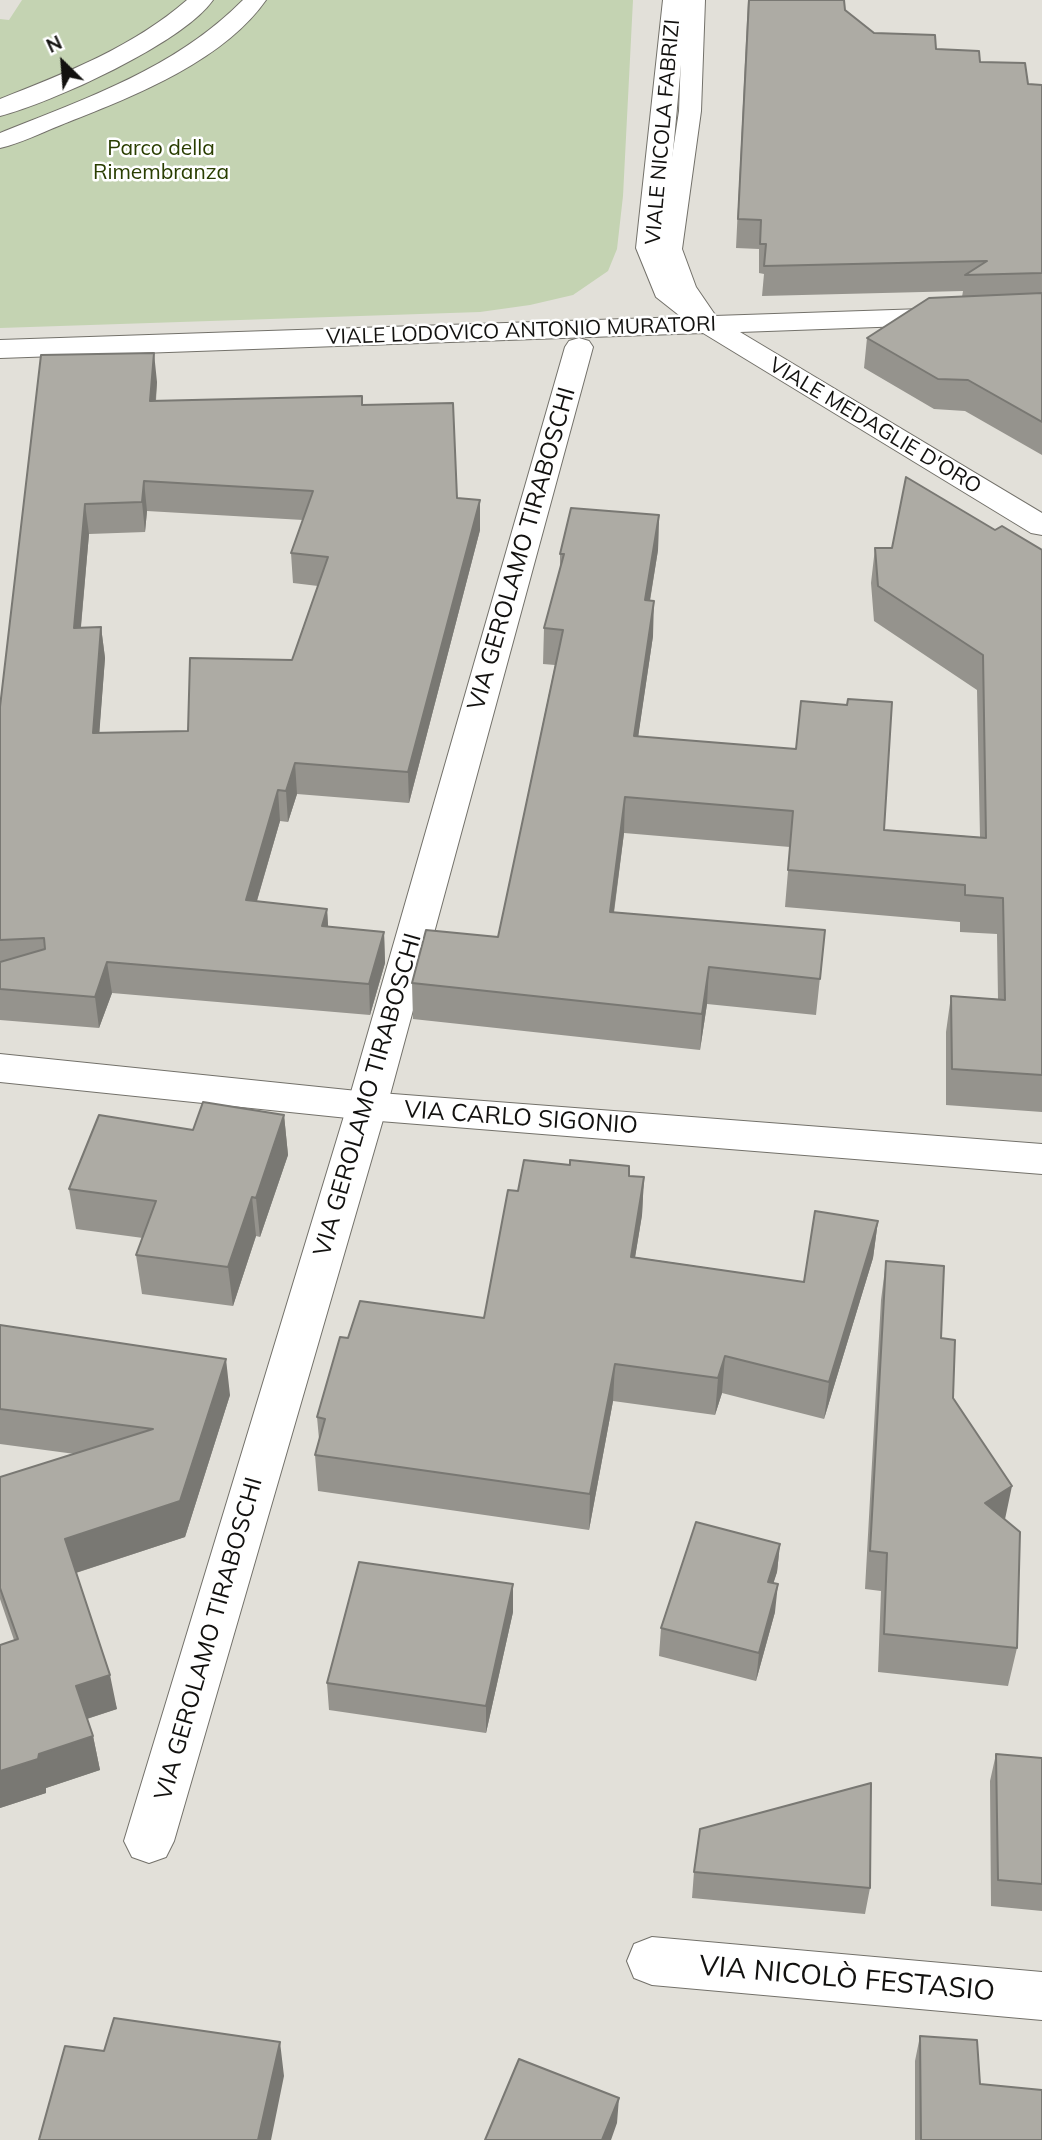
<!DOCTYPE html>
<meta charset="utf-8">
<style>
body{margin:0}
#map{position:relative;width:1042px;height:2140px;overflow:hidden;background:#e2e0d9;font-family:Mulish,sans-serif}
canvas{display:block}
.north{position:absolute;left:28px;top:28px;width:70px;height:70px;-webkit-text-stroke:5px #fff;paint-order:stroke;rotate:335deg;font-size:19px;font-weight:700;line-height:28px;text-align:center;color:#12110f}
.north::after{content:'';display:block;margin:auto;width:24px;height:32px;background:#12110f;clip-path:polygon(50% 0,100% 100%,50% 72%,0 100%)}
</style>
<div id="map">
<canvas width="1042" height="2140"></canvas>
<div class="north">N</div>
</div>
<script>
const g = document.querySelector('canvas').getContext('2d');
g.lineJoin = 'round';
function fillPath(path, color) { g.fillStyle = color; g.fill(path, 'evenodd'); }
function strokePath(path, color, width, dash) { g.strokeStyle = color; g.lineWidth = width; g.lineCap = dash ? 'butt' : 'round'; g.setLineDash(dash || []); g.stroke(path); }
function label(font, color, halo, rows, align = 'center') {
  g.font = font + ' Mulish,sans-serif'; g.lineWidth = 5; g.setLineDash([]); g.textBaseline = 'middle'; g.strokeStyle = halo; g.fillStyle = color; for (const [text, x, y, turn = 0] of rows) {
    g.save(); g.translate(x, y); g.rotate((+turn || 0) * Math.PI / 180); g.textAlign = isNaN(turn) ? turn : align; if (halo) g.strokeText(text, 0, 0); g.fillText(text, 0, 0); g.restore();
  }
}
fillPath(new Path2D(`
 M22,0h611l-10,196 -6,53 -9,22 -35,24 -43,10 -50,7 -480,16v-309l9,1z`), '#c4d3b2');
const service = new Path2D(`
 M243,0h23c-44,63 -137,98 -205,125 -20,8 -40,18 -61,23v-15c87,-35 176,-65 243,-133z
 M683,0h22l-4,111 -19,138 14,38 26,38 -4,5 -9,3 -9,-3 -30,-43 -12,-38 21,-138z`);
const minor = new Path2D(`
 M663,0h24l-23,248 14,39 45,38 -4,6 -10,2 -10,-2 -43,-34 -20,-49z
 M579,338l10,3 4,6 -206,759 -213,735 -8,16 -17,6 -17,-6 -8,-16 223,-735 218,-759 4,-6z
 M652,1937l390,35v48l-390,-35 -18,-7 -7,-17 7,-17z`);
const tertiary = new Path2D(`
 M187,0h26c-30,43 -162,103 -213,116v-17c66,-26 133,-52 187,-99z
 M1042,305v16l-302,11 302,181v22l-11,-2 -328,-200 -703,25v-18z
 M0,1054l367,38 675,52v30l-675,-54 -367,-38z`);
strokePath(service, '#73716a', 2);
strokePath(minor, '#73716a', 2);
strokePath(tertiary, '#73716a', 2);
fillPath(service, '#fff');
fillPath(minor, '#fff');
fillPath(tertiary, '#fff');
fillPath(new Path2D(`
 M748,0l97,10 29,23 106,29 48,22 14,1v370l-77,-44 -31,-2 -70,-41 3,-30 95,-41 1,-6 -201,5 2,-22 -5,-1v-24l-23,-1z
 M41,355l116,27 -1,19 206,4 95,93 23,2v30l-71,273 -112,-9 -9,28 -8,-1 -23,80 70,8 1,18 56,5 1,31 -15,52 -258,-22 -13,35 -99,-8v-313zM147,511l156,9 -12,33 2,30 25,3 -26,74 -104,71 -89,2 6,-75 -4,-31h-20l8,-93 56,-2z
 M659,515l-1,35 -8,51 3,35 -15,100 246,94 96,7 -3,-147 -103,-69 -3,-38 4,-35h17l103,-18 47,20v562l-96,-7v-73l5,-36 47,3 -1,-65 -37,-2v-10l-175,-15 5,-60 -166,-14 -10,80 211,17 -9,85 -109,-11 -7,46 -287,-31 -1,-36 86,-46 57,-272 -12,-1 1,-36 16,-60v-14z
 M284,1115l4,40 -28,82 -4,-1 -23,70 -91,-12 -6,-39 7,-17 -67,-9 -7,-40 124,-59z
 M629,1176l15,1 -2,38 -7,42 169,25 74,-61 -5,37 -49,161 -102,-26 -7,22 -102,-14 -24,129 -271,-39 -3,-36 4,-16 -2,-22 31,-79 136,-20 34,-127z
 M886,1261l55,77 12,60 64,250 -9,38 -130,-14 3,-81 -16,-2 16,-289z
 M0,1325l230,70 -45,142 -109,36 41,136 -30,10 6,17 7,34 -54,18v5l-46,15v-163l14,-5 -14,-41v-122l75,-23 -75,-10z
 M780,1544l-3,28 -4,11 2,29 -19,69 -97,-25 2,-28z
 M513,1612l-27,121 -157,-23 -2,-27z
 M996,1754l46,4v153l-51,-5 -1,-125z
 M694,1872l176,16 -5,26 -173,-16z
 M920,2036l60,48 62,56h-127v-79z`), '#95938d');
fillPath(new Path2D(`
 M154,353l3,29 -4,49 -3,-30z
 M144,481l3,30 -2,21 -3,-30z
 M480,500v30l-71,273 -1,-31z
 M85,504l4,30 -11,124 -4,-30z
 M659,515l-1,35 -14,86 1,-36z
 M654,601l-1,35 -20,136 1,-36z
 M101,627l4,31 -8,106 -4,-31z
 M295,763l2,31 -9,28 -2,-31z
 M278,790l2,31 -32,110 -2,-31z
 M625,797l-1,36 -15,115 1,-36z
 M327,909l2,31 -7,-14z
 M384,932l1,31 -15,52 -1,-31z
 M107,962l5,31 -13,35 -4,-31z
 M709,967l-2,37 -7,46 2,-36z
 M284,1115l4,40 -28,82 -4,-39z
 M644,1177l-2,38 -13,79 2,-37z
 M252,1197l4,39 -23,70 -5,-39z
 M878,1221l-5,37 -49,161 5,-37z
 M725,1356l-3,37 -7,22 3,-37z
 M226,1359l4,36 -45,142 -113,37 -7,-35z
 M615,1364l-2,37 -24,129 1,-36z
 M1012,1486l-8,38 -19,-21z
 M780,1544l-3,28 -12,38 3,-28z
 M513,1584v28l-27,121v-27z
 M778,1584l-3,28 -19,69 3,-28z
 M110,1675l7,34 -34,11 -7,-34z
 M93,1736l7,34 -54,18v5l-46,15v-37l39,-17z
 M280,2042l4,34 -13,64h-13z
 M619,2098l-2,25 -6,17h-9z`), '#797873');
const building = new Path2D(`
 M749,0h95l1,10 29,23 61,2 1,14 43,2 1,11 45,1 3,21 14,1v188l-77,2 22,-14 -223,5 2,-22h-6l1,-24 -23,-1z
 M1042,293v129l-74,-42 -30,-1 -71,-41 62,-40z
 M154,353l-4,48 212,-5v9l91,-2 4,95 23,2 -72,272 -113,-9 -9,28 -8,-1 -32,110 81,9 -5,17 62,6 -15,52 -262,-22 -12,35 -95,-8v-27l45,-13 -1,-11 -44,2v-233l41,-352zM144,481l169,10 -22,62 37,4 -36,103 -102,-2 -2,73 -95,2 8,-106 -27,1 11,-124 57,-2z
 M906,477l89,53 7,-4 40,24v525l-90,-6 -1,-73 54,4 -2,-102 -38,-3v-10l-177,-15 5,-59 -168,-14 -15,115 215,18 -5,49 -111,-12 -7,47 -290,-31 14,-53 72,7 65,-307 -19,-2 20,-74h-4l11,-46 88,7 -14,85 9,1 -20,135 162,13 5,-48 46,4 1,-6 44,3 -8,128 102,8 -3,-183 -105,-69 -3,-38h17z
 M203,1102l81,13 -28,83 -4,-1 -24,70 -92,-12 20,-54 -87,-12 30,-74 94,15z
 M524,1160l46,5v-5l59,6v10l15,1 -13,80 173,25 11,-71 63,10 -49,161 -104,-26 -7,22 -103,-14 -25,130 -275,-39 10,-36 -8,-2 23,-80 8,1 12,-37 124,17 24,-128 10,1z
 M886,1261l58,5 -3,72 14,2 -2,58 59,88 -27,17 35,29 -3,116 -133,-14 3,-81 -17,-2z
 M0,1325l226,34 -46,142 -115,38 45,136 -34,11 17,50 -54,18 -1,5 -38,12v-126l18,-6 -18,-51v-111l153,-48 -153,-20z
 M696,1522l84,22 -12,38 10,2 -19,69 -98,-25z
 M359,1562l154,22 -27,122 -159,-23z
 M996,1754l46,4v126l-44,-4z
 M871,1783l-1,105 -176,-16 6,-43z
 M114,2018l166,24 -22,98h-219l26,-94 39,5z
 M920,2036l57,4 3,44 62,6v50h-121z
 M519,2059l100,39 -17,42h-117z`);
fillPath(building, '#adaba4');
strokePath(building, '#797873', 2);
label('21px', '#12110f', '#fff', [
 ["VIALE NICOLA FABRIZI",663,132,-85],
 ["VIALE LODOVICO ANTONIO MURATORI",521,331,-2],
 ["VIALE MEDAGLIE D'ORO",875,426,31]
]);
label('21px', '#2a3e01', '#fff', [
 ["Parco della",161,149],
 ["Rimembranza",161,173]
]);
label('24px', '#12110f', '#fff', [
 ["VIA GEROLAMO TIRABOSCHI",522,549,-74],
 ["VIA GEROLAMO TIRABOSCHI",368,1095,-74],
 ["VIA CARLO SIGONIO",521,1118,4],
 ["VIA GEROLAMO TIRABOSCHI",209,1639,-74]
]);
label('28px', '#12110f', '#fff', [
 ["VIA NICOLÒ FESTASIO",847,1979,5]
]);
</script>
